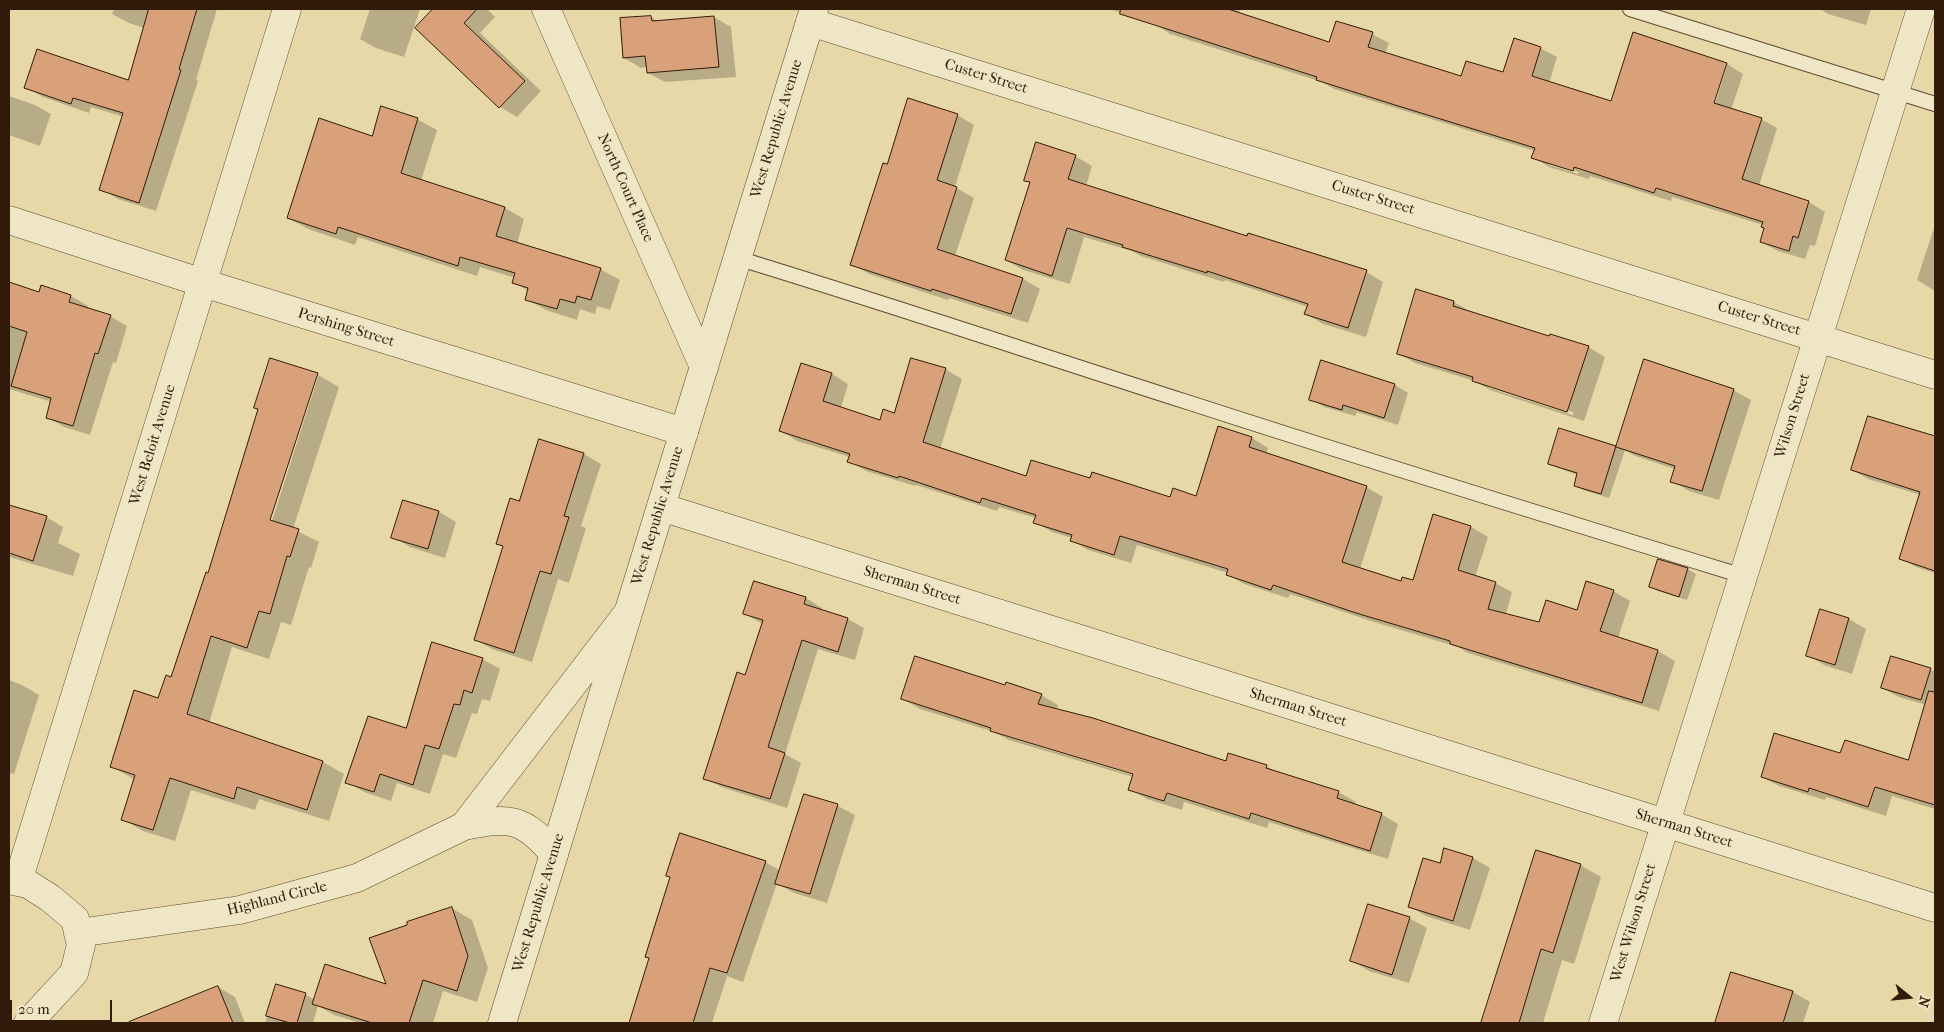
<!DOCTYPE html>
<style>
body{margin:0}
#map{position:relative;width:1944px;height:1032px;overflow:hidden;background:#e7d8a8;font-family:"IM FELL French Canon",serif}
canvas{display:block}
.frame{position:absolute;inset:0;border:10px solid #311a08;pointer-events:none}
.north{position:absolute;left:1884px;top:972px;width:50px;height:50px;-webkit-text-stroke:4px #efe6c6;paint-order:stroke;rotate:107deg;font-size:14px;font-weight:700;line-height:20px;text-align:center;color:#311a08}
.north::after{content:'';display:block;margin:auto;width:18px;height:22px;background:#311a08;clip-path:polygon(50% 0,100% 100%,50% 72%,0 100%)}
.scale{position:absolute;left:10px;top:1000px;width:102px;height:22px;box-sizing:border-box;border:2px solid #311a08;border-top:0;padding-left:6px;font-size:15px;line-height:18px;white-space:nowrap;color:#311a08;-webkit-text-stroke:4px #efe6c6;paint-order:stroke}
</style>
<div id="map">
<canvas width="1944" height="1032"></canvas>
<div class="frame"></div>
<div class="north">N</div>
<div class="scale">20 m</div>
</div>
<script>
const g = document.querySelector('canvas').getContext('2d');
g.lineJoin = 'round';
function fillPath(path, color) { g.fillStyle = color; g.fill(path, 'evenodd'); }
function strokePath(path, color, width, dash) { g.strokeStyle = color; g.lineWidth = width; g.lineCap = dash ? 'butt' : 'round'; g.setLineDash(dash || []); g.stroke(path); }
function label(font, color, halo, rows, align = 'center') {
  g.font = font + ' "IM FELL French Canon",serif'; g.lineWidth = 4; g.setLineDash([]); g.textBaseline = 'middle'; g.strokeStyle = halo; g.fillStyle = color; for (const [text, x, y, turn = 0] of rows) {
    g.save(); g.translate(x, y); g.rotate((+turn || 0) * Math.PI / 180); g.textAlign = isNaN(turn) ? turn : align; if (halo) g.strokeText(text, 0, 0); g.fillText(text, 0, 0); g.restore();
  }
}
fillPath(new Path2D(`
 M114,9h103l-21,71 2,1 -42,130 -38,-12 -17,-10 23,-72 -33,-10 -2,6 -46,-16 -17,-10 103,-6 15,-53 -15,-5 -17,-9z
 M370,9h50l-16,48 -28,-9 -16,-9z
 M435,9h52l8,8 -15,16 61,58 -24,26 -17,-10 -83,-79z
 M1109,9h131l-1,5 91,29 42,-9 17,9 -4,11 77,24 42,-4 36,-26 17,9 -8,26 62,20 116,-39 16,10 -12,36 30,9 16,9 -18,58 50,16 16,10 -10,34 -5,-1 -5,14 -27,-8 -17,-9 5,-14 -3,-3 -91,-28 -1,4 -81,-25 -1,3 -40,-12 -16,-10 2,-6 -201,-62 -12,-7 -152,-48 -16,-11zM1725,66h2l-14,44 -2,-1zM1549,162l30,10 -1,2 -29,-9z
 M1820,9h51l-5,16 -38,-11z
 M651,17l8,5 55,-5 17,10 5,50 -71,5 -17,-9 -1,-6 -6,1 -17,-10z
 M9,96l26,9 16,9 -11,32 -31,-11z
 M957,115l17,10 -19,62 19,11 -19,58 68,23 17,10 -12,34 -79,-25 -1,2 -79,-26 -17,-10 36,-99z
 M417,119l20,11 -16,51 84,27 19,11 -7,25 83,25 20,11 -10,30 -13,-4 -2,8 -15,-5 -3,11 -31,-10 -20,-11 3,-8 -15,-8 1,-5 -35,-11 -3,9 -119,-39 -3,8 -47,-16 -20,-11 85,-81z
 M1075,156l17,10 -6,20 162,51 118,35 17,10 -17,55 -43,-13 -17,-10 2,-7 -83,-27 -1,2 -83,-26 -9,-5 -48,-14 -14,47 -47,-14 -17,-10 25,-77 -5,-3z
 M1935,225v66l-18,-11z
 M13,285l27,8 2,-6 29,9 17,10 -1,3 23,7 17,10 -11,37 -3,-1 -23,73 -26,-8 -17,-10 5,-15 -43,-13v-90z
 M1417,291l37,11 17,10 79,26 38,9 17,10 -21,64 -94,-31 -15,-9 -60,-18 -17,-10zM1485,384l88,28v3l-84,-27z
 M271,359l47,16 21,12 -46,142 26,13 -8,26 -2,-1 -18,58 -10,-3 -12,37 -37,-12 -23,76 114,39 21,12 -15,47 -70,-22 -4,11 -64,-20 -16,51 -32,-10 -21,-12 13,-39 -24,-14 61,-87 37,-105 51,-164zM316,377h2l-48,150 -3,-1z
 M1644,361l89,29 18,10 -32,100 -30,-9 -17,-10 3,-12 -40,-13 -10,-6 -16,48 -26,-8 -8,-5 3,-10 -20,-7 -8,-5 10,-33 57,18z
 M945,369l17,10 -22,70 87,28 64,3 80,19 26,-2 55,-59 16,10 -2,6 100,33 17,10 -23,72 42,14 11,-2 21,-66 37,12 17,10 -13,40 20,6 17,9 -6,22 34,9 37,-11 36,-21 17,10 -12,37 40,13 17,10 -16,50 -191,-58 -10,-6 -84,-25 -84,-28 -2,4 -44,-14 -17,-10 1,-1 -91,-28 -6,18 -43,-13 -17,-10 1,-2 -20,-6 -17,-10 1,-4 -37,-11 -2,4 -81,-26 -1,1 -49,-15 -17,-10 1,-4 -53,-16 -16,-10 51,-57 16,10 -7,24 40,13 14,-7z
 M1395,385l13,8 -10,32 -41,-13 -2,4 -31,-9 -13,-8z
 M539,440l45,14 17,10 -20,62 5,2 -17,55 -11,-4 -26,83 -40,-13 -17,-10 29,-92 -7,-4 23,-40z
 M1923,445l12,4v124l-19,-6 -16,-9 21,-63 -53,-16 -16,-9z
 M404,502l35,10 17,10 -11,36 -35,-11 -17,-10z
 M9,506l37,11 17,10 -5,16 22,11 -7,22 -64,-19z
 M1658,560l30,9 8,5 -9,26 -29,-9 -8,-5z
 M754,583l52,15 16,10 -1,3 27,8 16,9 -9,32 -37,-11 -33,105 16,9 -14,45 -66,-21 -16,-9 41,-102 17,-52 -18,-10z
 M1821,611l28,8 17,10 -14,45 -28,-9 -17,-10z
 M482,659l18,10 -10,32 -8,-2 -5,15 -5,-1 -16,45 -13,-4 -13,40 -33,-11 -6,18 -27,-9 -17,-10z
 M1930,669l5,3v137l-43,-13 -6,20 -60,-19 -1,3 -46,-14 -17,-9 79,-22 67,7 18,-57 -27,-8 -17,-9z
 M9,680l13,5 17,10 -25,79 -5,-1z
 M1005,687l36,8 17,10 -1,5 169,52 40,4 13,8 59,18 18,10 -1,3 26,9 17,10 -10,35 -119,-37 -2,6 -83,-26 -2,8 -35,-11 -17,-10 3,-12 -124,-37 -15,-8 -74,-23 -17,-10zM1000,733l140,41 -1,3 -135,-41z
 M805,796l33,10 17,9 -28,88 -33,-10 -17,-10 -34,99 -16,-6 -15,47h-82l21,-64 114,-97 16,9z
 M1537,852l43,13 21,12 -27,87 -12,-4 -19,63h-61z
 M1473,858l17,10 -20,62 -44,-14 -17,-10 31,-41z
 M451,908l21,12 16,48 -11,34 -34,-11 -10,32h-73l-26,-8 -16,-9 -5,17h-48l11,-37 30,9 9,5 73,-14z
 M1409,918l18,10 -18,55 -40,-12 -17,-10z
 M1732,973l61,19 17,10 -7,21h-87z
 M218,987l17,10 10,26h-70l-7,-16z`), '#0003');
const building = new Path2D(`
 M149,9h48l-18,60 2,1 -42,133 -40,-13 24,-77 -50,-15 -2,6 -47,-16 13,-39 91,31z
 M433,9h44l-13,14 61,58 -26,27 -84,-80z
 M1121,9h107l101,33 7,-21 37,11 -5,15 93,29 5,-15 37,11 11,-34 27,9 -9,29 79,25 22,-69 94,31 -13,40 48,15 -20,61 67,22 -11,37 -5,-2 -4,15 -29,-9 4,-14 -3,-1 2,-5 -107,-34 -2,5 -80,-26 -1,4 -42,-13 4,-10 -140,-43 -79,-25 1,-3 -197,-63z
 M651,16l1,5 62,-5 5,51 -72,6 -2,-17 -22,2 -3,-40z
 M908,98l50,16 -21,66 20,7 -20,62 86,29 -12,36 -79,-25 -1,2 -81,-26 33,-102 4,1z
 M381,106l37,12 -17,55 104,34 -9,29 105,32 -10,32 -14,-4 -2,7 -15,-4 -3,10 -32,-9 3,-12 -16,-5 3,-10 -55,-16 -2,9 -120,-39 -2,7 -49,-16 32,-100 53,18z
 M1036,142l40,13 -8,24 179,57 1,-3 119,37 -19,58 -44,-14 4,-10 -101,-33v2l-85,-26 1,-2 -56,-17 -15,48 -47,-16 25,-78 -6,-1z
 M9,282l30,10 2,-7 30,10 -2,7 42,13 -13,39 -3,-1 -22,73 -27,-8 5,-20 -40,-12 16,-54 -18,-6z
 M1416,289l38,12 -1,5 96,30 1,-2 39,12 -22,66 -95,-31 1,-4 -76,-23z
 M270,358l48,15 -48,147 29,9 -9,28 -3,-1 -17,58 -11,-3 -12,37 -36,-12 -24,78 136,47 -16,49 -70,-23 -3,12 -64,-21 -17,52 -32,-10 14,-45 -25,-8 24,-77 24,8 8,-23 5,2 35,-105 2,1 50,-164 -4,-1z
 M911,358l35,10 -23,74 103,34 5,-16 59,18 2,-6 78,25 3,-9 23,8 22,-70 34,11 -3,10 118,39 -25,76 59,19 1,-4 11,3 20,-66 38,12 -13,44 38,12 -8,27 51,13 7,-22 31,10 9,-29 28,9 -14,41 58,19 -16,53 -192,-59v-3l-94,-28 -83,-28 -2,5 -45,-15 2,-6 -108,-33 -6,19 -44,-14 2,-6 -39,-12 3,-8 -54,-17 -2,5 -81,-27 -1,2 -51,-16 3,-8 -71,-23 22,-68 31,10 -9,28 57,19 3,-11 11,4z
 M1644,359l90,30 -32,102 -32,-9 5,-16 -59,-19z
 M1321,360l74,24 -11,34 -41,-13 -1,5 -33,-10z
 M1868,416l67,20v135l-36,-12 21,-67 -69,-22z
 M1559,428l57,18 -15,48 -27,-8 3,-13 -29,-9z
 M539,439l45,14 -20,63 5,1 -18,57 -11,-3 -26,82 -40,-13 29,-94 -7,-2 14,-46 9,3z
 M403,500l36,11 -11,38 -37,-11z
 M9,505l38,11 -14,45 -24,-8z
 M1658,559l30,9 -9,29 -30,-10z
 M754,581l52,16 -2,7 44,14 -10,34 -36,-12 -34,107 17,6 -15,46 -67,-20 34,-107 8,3 18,-55 -20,-6z
 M1820,609l29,9 -14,47 -29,-9z
 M432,642l51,16 -11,35 -8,-3 -4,15 -6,-1 -15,45 -14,-4 -12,40 -33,-11 -6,18 -29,-9 23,-67 38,12z
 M915,656l90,29 1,-3 36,12 -4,10 55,14 133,43 2,-8 39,12 -1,3 73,23 -2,7 45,15 -12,38 -119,-38 -2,6 -82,-26 -3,8 -36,-11 5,-16 -143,-43 1,-3 -90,-29z
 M1891,656l40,12 -10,32 -40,-12z
 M1929,691l6,1v113l-60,-18 -7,20 -59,-19 -1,4 -47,-15 13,-44 66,20 5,-13 63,20z
 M804,794l34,10 -28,90 -35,-10z
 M680,833l86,28 -39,112 -17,-5 -17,55h-64l20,-65 -4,-1 25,-80 -4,-1z
 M1444,848l29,9 -20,64 -45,-14 15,-49 17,5z
 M1536,850l45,14 -28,89 -12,-4 -22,74h-38z
 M1368,904l42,13 -18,58 -42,-14z
 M452,907l16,49 -11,35 -34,-11 -14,43h-37l-60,-19 13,-40 61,20 -17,-46 38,-13v-3z
 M1731,972l62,19 -10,32h-68z
 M276,984l30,9 -9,30h-7l-24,-7z
 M218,986l15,37h-104v-1z`);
fillPath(building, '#d9a17a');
strokePath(building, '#311a08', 1);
const service = new Path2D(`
 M1630,9l305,95
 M737,258c151,46 300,96 450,144 185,60 370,117 556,174`);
const minor = new Path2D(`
 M546,9l158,358
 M810,22l1125,353
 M9,220l194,63 481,149
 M661,507l1274,401
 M464,826c46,-9 59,-9 90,28
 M9,880l19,4 22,14 25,21 6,26 -7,28 -46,50
 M18,881l269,-872
 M78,933l162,-23 117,-32 107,-52 163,-212
 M1603,1023l318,-1014`);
const tertiary = new Path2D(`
 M502,1023l312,-1014`);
strokePath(service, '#5e4a30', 16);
strokePath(minor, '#5e4a30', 29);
strokePath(tertiary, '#5e4a30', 29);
strokePath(service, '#efe6c6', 14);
strokePath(minor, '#efe6c6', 28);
strokePath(tertiary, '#efe6c6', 28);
label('15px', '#311a08', '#efe6c6', [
 ["Custer Street",986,77,17],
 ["West Republic Avenue",777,129,-73],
 ["North Court Place",625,188,66],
 ["Custer Street",1373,198,17],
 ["Custer Street",1759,319,17],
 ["Pershing Street",346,328,17],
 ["Wilson Street",1793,416,-73],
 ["West Beloit Avenue",153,445,-73],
 ["West Republic Avenue",658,516,-73],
 ["Sherman Street",912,586,17],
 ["Sherman Street",1298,708,17],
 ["Sherman Street",1684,829,17],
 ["Highland Circle",277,899,-14],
 ["West Republic Avenue",539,903,-73],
 ["West Wilson Street",1634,923,-73]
]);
</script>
